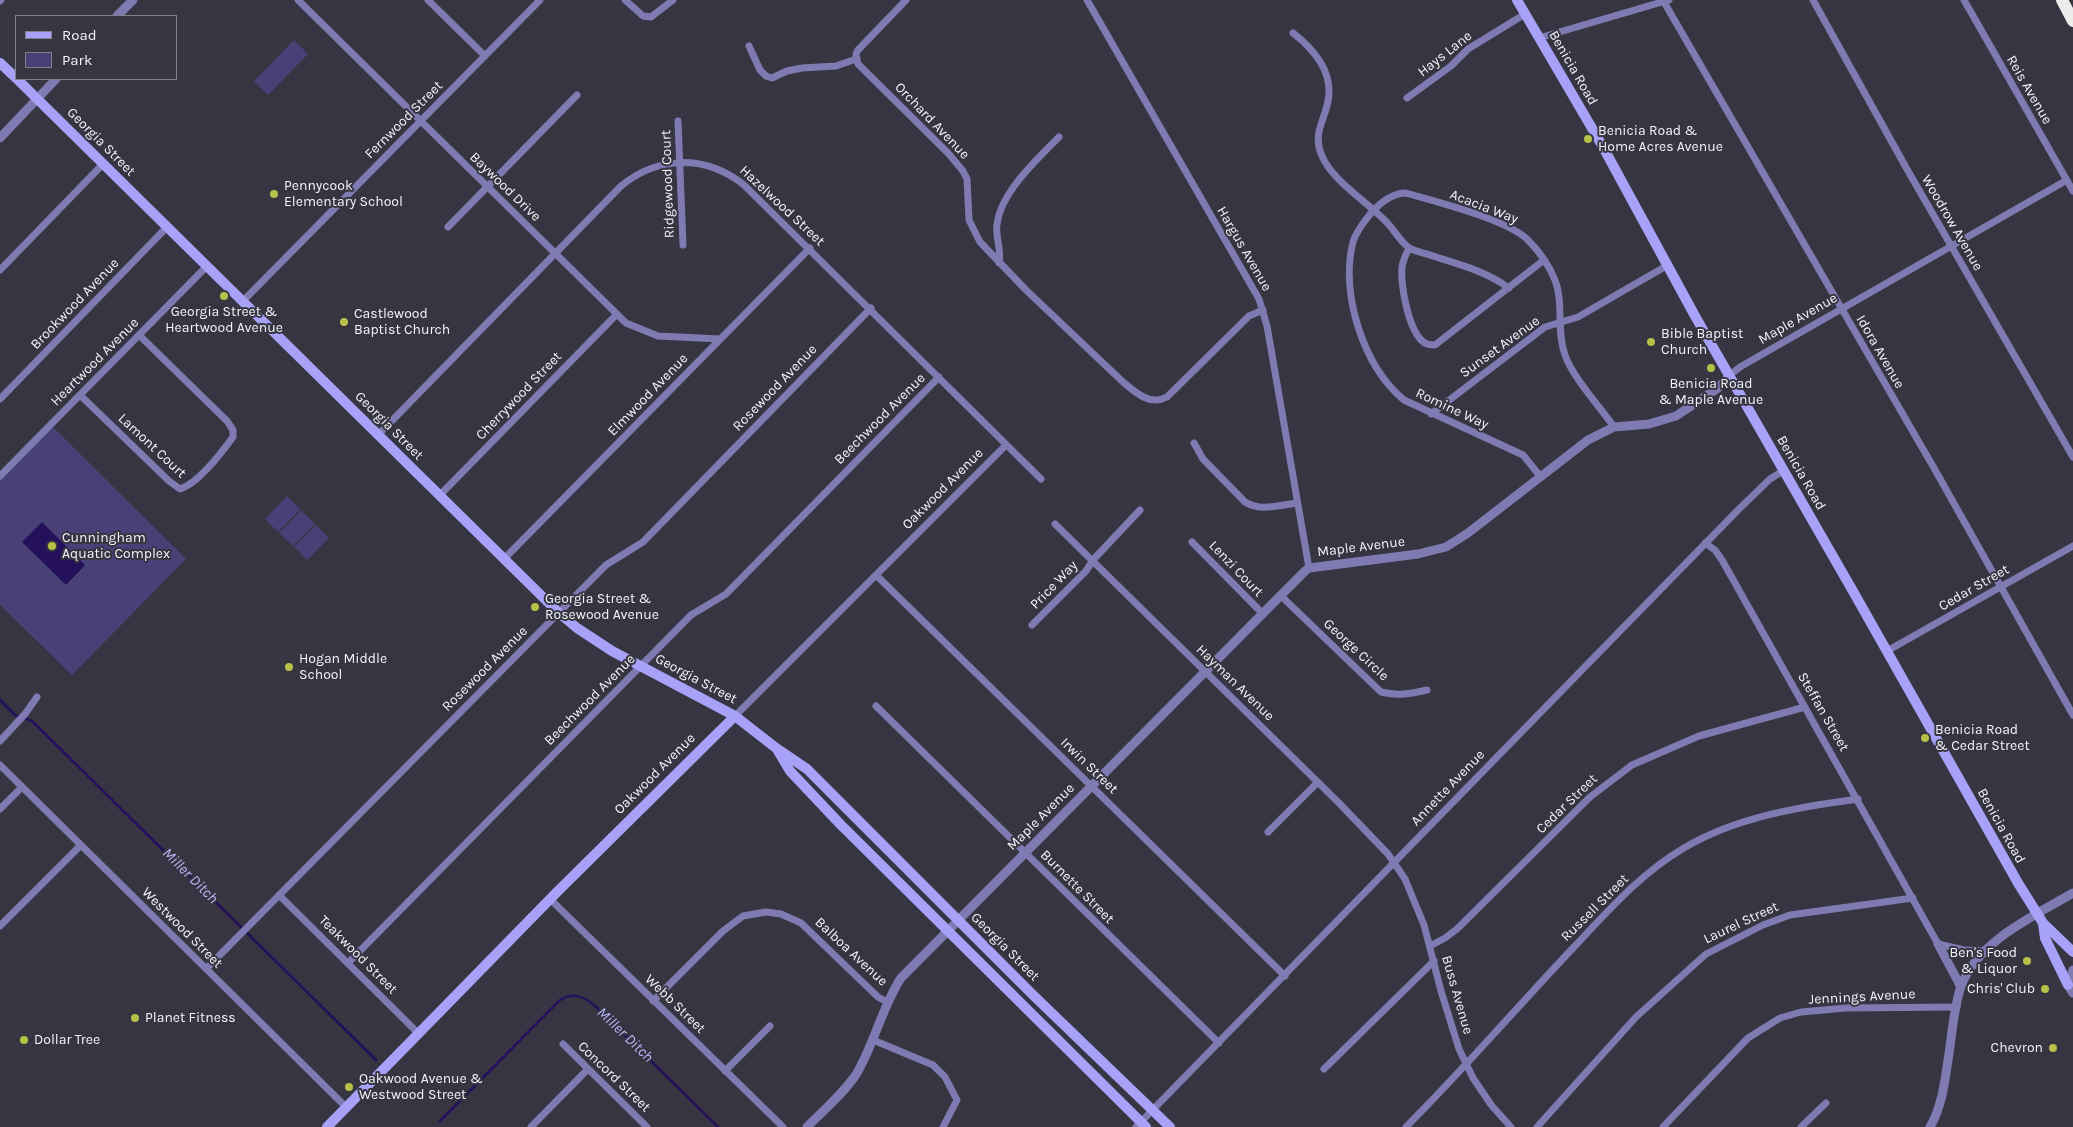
<!DOCTYPE html>
<style>
body{margin:0}
#map{position:relative;width:2073px;height:1127px;overflow:hidden;background:#363541;font-family:Karla,sans-serif}
canvas{display:block}
.legend{position:absolute;left:15px;top:15px;width:162px;height:65px;box-sizing:border-box;background:#363541;border:1px solid #82818b;margin:0;padding:6px 9px;list-style:none;font-size:15px;color:#f3f3fb}
.legend li{display:flex;align-items:center;gap:10px;height:25px}
.legend b{width:25px;border:1px solid #82818b}
</style>
<div id="map">
<canvas width="2073" height="1127"></canvas>
<ul class="legend">
<li><b style="height:6px;background:#a8a1f8"></b>Road</li>
<li><b style="height:14px;background:#484178"></b>Park</li>
</ul>
</div>
<script>
const g = document.querySelector('canvas').getContext('2d');
g.lineJoin = 'round';
function fillPath(path, color) { g.fillStyle = color; g.fill(path, 'evenodd'); }
function strokePath(path, color, width, dash) { g.strokeStyle = color; g.lineWidth = width; g.lineCap = dash ? 'butt' : 'round'; g.setLineDash(dash || []); g.stroke(path); }
function label(font, color, halo, rows, align = 'center') {
  g.font = font + ' Karla,sans-serif'; g.lineWidth = 4; g.setLineDash([]); g.textBaseline = 'middle'; g.strokeStyle = halo; g.fillStyle = color; for (const [text, x, y, turn = 0] of rows) {
    g.save(); g.translate(x, y); g.rotate((+turn || 0) * Math.PI / 180); g.textAlign = isNaN(turn) ? turn : align; if (halo) g.strokeText(text, 0, 0); g.fillText(text, 0, 0); g.restore();
  }
}
fillPath(new Path2D(`
 M294,40l14,14 -40,41 -14,-14z
 M51,425l135,134 -114,116 -72,-70v-129z
 M287,496l13,13 -22,23 -13,-13z
 M301,510l14,14 -22,22 -14,-13z
 M316,525l13,13 -22,22 -13,-13z`), '#484178');
fillPath(new Path2D(`
 M42,522l43,43 -19,20 -44,-43z`), '#24105b');
strokePath(new Path2D(`
 M0,700l15,15 17,6 344,339
 M440,1121l120,-121c13,-8 23,-4 34,5l124,122`), '#24105b', 2.5);
strokePath(new Path2D(`
 M298,0l328,323 32,13 62,3
 M428,0l57,56
 M625,0l18,16 8,1 22,-17
 M906,0l-48,50 -2,4 2,10 90,89 15,18 4,8 2,41 11,22 46,48 97,92c13,11 27,24 44,15l82,-81 14,-6
 M1087,0l172,299 8,27 42,242
 M1813,0l95,171 165,286
 M1964,0l109,191
 M0,1l1,-1
 M1664,2l270,466 139,247
 M1293,33c18,14 37,35 36,60 -1,27 -21,39 -4,69 15,25 47,43 65,64 6,7 13,19 21,23 7,3 17,5 25,8 26,8 51,15 73,31
 M1539,38l130,-38
 M749,46l11,24 6,6 6,2 15,-7 15,-3 34,-2 20,-7
 M1407,98l44,-32 17,-17 57,-35
 M678,121l5,124
 M448,227l129,-132
 M1409,248c-3,6 -6,12 -7,19 -2,17 7,70 25,77 3,1 5,1 8,1l109,-85
 M999,263c3,-14 -4,-25 -2,-38 3,-32 41,-67 62,-88
 M0,270l103,-106
 M243,301l297,-301
 M1730,375l10,-8 327,-187
 M80,395l89,86 11,8c19,-6 41,-36 53,-52v-7l-6,-9 -88,-86
 M0,399l167,-172
 M1431,414l114,-87 33,-10 90,-52
 M378,435l243,-249c38,-31 85,-31 123,-1l297,294
 M1194,443l9,16 42,43c16,10 35,3 52,1
 M0,476l207,-210
 M1540,476l-17,-21 -119,-55c-41,-34 -64,-107 -51,-158 3,-11 11,-20 18,-29 9,-10 22,-20 35,-20 31,9 99,26 121,46 11,11 22,26 28,41 9,23 1,51 10,75 7,21 35,52 49,72
 M440,495l177,-181
 M1055,524l284,279 49,51 17,25 19,46 17,66 18,58 14,29 19,28 19,21
 M1192,542l70,71
 M1705,543l10,7 7,10 216,384 26,6 22,1
 M504,559l306,-311
 M876,575l409,401
 M1280,595l101,97c17,4 29,2 46,-2
 M1032,625l54,-54 7,-11 47,-50
 M1887,651l186,-105
 M876,706l343,337
 M735,716l271,-271
 M0,741l25,-27 12,-17
 M0,765l347,343
 M0,809l22,-22
 M1268,832l50,-50
 M279,895l140,139
 M550,899l233,228
 M0,926l81,-81
 M1430,946l15,-8 12,-9 133,-132 42,-32 67,-29 106,-29
 M348,963l343,-348 35,-21 213,-217
 M206,969l400,-404 37,-23 228,-234
 M653,1001l70,-70 20,-15 23,-4 15,2 20,9 77,74 9,5
 M873,1040l60,25 12,12 12,23 -14,27
 M563,1044l84,83
 M1324,1069l110,-108
 M725,1071l45,-45
 M531,1127l57,-58
 M1136,1127l602,-617 32,-31 13,-8
 M1406,1127c58,-58 112,-121 168,-180 34,-36 67,-74 110,-99 52,-31 115,-41 174,-49
 M1537,1127l99,-110 70,-63 57,-29 27,-10 123,-17
 M1663,1127l85,-89 32,-20 21,-6 45,-4 111,-1
 M1801,1127l25,-24`), '#7f7bb2', 7);
strokePath(new Path2D(`
 M117,16l16,-16
 M0,138l56,-59
 M1938,944l23,43
 M2073,970l-5,15 5,8
 M807,1127c17,-17 37,-34 50,-54 18,-31 25,-66 44,-95l404,-407 4,-3 109,-14 28,-7 22,-14 120,-93 26,-13 35,-3 27,-8 42,-28 12,-13
 M1930,1127c13,-22 15,-49 19,-73 3,-22 5,-47 12,-68 18,-46 73,-70 112,-93`), '#7f7bb2', 9);
strokePath(new Path2D(`
 M1517,0l86,147 92,169 159,277 164,290 25,40 30,29
 M0,63l16,15
 M17,79l542,534 18,15 35,23 123,65 41,32 31,21 226,226 137,132
 M778,751l12,20 51,54 305,302
 M2043,923l2,15 23,47
 M327,1127l230,-235 178,-176`), '#a8a1f8', 10);
strokePath(new Path2D(`
 M2062,0l11,21`), '#ececec', 12);
for (const [x, y, r, color] of [
 [1588,139,5,"#b7c147"],
 [274,194,5,"#b7c147"],
 [224,296,5,"#b7c147"],
 [344,322,5,"#b7c147"],
 [1651,342,5,"#b7c147"],
 [1711,368,5,"#b7c147"],
 [52,546,5,"#b7c147"],
 [535,607,5,"#b7c147"],
 [289,667,5,"#b7c147"],
 [1925,738,5,"#b7c147"],
 [2027,961,5,"#b7c147"],
 [2045,989,5,"#b7c147"],
 [135,1018,5,"#b7c147"],
 [24,1040,5,"#b7c147"],
 [2053,1048,5,"#b7c147"],
 [349,1087,5,"#b7c147"]
]) { const dot = new Path2D(); dot.arc(x, y, r, 0, 2 * Math.PI); g.fillStyle = color; g.fill(dot); strokePath(dot, '#363541', 2); }
label('14px', '#f3f3fb', '#363541', [
 ["Hays Lane",1445,54,-38],
 ["Benicia Road",1573,68,60],
 ["Reis Avenue",2029,90,60],
 ["Fernwood Street",404,120,-45],
 ["Orchard Avenue",932,121,46],
 ["Georgia Street",101,142,45],
 ["Ridgewood Court",668,184,-92],
 ["Baywood Drive",505,187,44],
 ["Hazelwood Street",782,206,43],
 ["Acacia Way",1484,207,21],
 ["Woodrow Avenue",1952,223,60],
 ["Hargus Avenue",1244,249,60],
 ["Brookwood Avenue",75,304,-46],
 ["Maple Avenue",1798,319,-30],
 ["Sunset Avenue",1500,347,-36],
 ["Idora Avenue",1880,352,60],
 ["Heartwood Avenue",95,362,-45],
 ["Rosewood Avenue",775,388,-46],
 ["Elmwood Avenue",648,395,-46],
 ["Cherrywood Street",519,396,-46],
 ["Romine Way",1452,409,25],
 ["Beechwood Avenue",880,419,-45],
 ["Georgia Street",389,426,45],
 ["Lamont Court",152,446,43],
 ["Benicia Road",1801,473,60],
 ["Oakwood Avenue",943,489,-45],
 ["Maple Avenue",1361,547,-7],
 ["Lenzi Court",1236,569,46],
 ["Price Way",1054,585,-46],
 ["Cedar Street",1974,588,-30],
 ["George Circle",1356,650,43],
 ["Rosewood Avenue",485,669,-45],
 ["Georgia Street",696,679,28],
 ["Hayman Avenue",1235,683,44],
 ["Beechwood Avenue",590,700,-45],
 ["Steffan Street",1823,712,60],
 ["Irwin Street",1089,766,44],
 ["Oakwood Avenue",655,774,-45],
 ["Annette Avenue",1448,788,-46],
 ["Cedar Street",1567,804,-44],
 ["Maple Avenue",1041,817,-45],
 ["Benicia Road",2001,826,61],
 ["Burnette Street",1077,887,45],
 ["Russell Street",1595,908,-45],
 ["Laurel Street",1741,923,-25],
 ["Westwood Street",182,928,45],
 ["Georgia Street",1005,947,45],
 ["Balboa Avenue",851,952,43],
 ["Teakwood Street",358,955,45],
 ["Buss Avenue",1457,995,74],
 ["Jennings Avenue",1862,997,-3],
 ["Webb Street",675,1004,44],
 ["Concord Street",614,1077,44]
]);
label('14px', '#f3f3fb', '#363541', [
 ["Benicia Road &",1598,131],
 ["Home Acres Avenue",1598,147],
 ["Pennycook",284,186],
 ["Elementary School",284,202],
 ["Georgia Street &",224,312,"center"],
 ["Heartwood Avenue",224,328,"center"],
 ["Castlewood",354,314],
 ["Baptist Church",354,330],
 ["Bible Baptist",1661,334],
 ["Church",1661,350],
 ["Benicia Road",1711,384,"center"],
 ["& Maple Avenue",1711,400,"center"],
 ["Cunningham",62,538],
 ["Aquatic Complex",62,554],
 ["Georgia Street &",545,599],
 ["Rosewood Avenue",545,615],
 ["Hogan Middle",299,659],
 ["School",299,675],
 ["Benicia Road",1935,730],
 ["& Cedar Street",1935,746],
 ["Ben's Food",2017,953,"right"],
 ["& Liquor",2017,969,"right"],
 ["Chris' Club",2035,989,"right"],
 ["Planet Fitness",145,1018],
 ["Dollar Tree",34,1040],
 ["Chevron",2043,1048,"right"],
 ["Oakwood Avenue &",359,1079],
 ["Westwood Street",359,1095]
], 'left');
label('italic 15px', '#bcb8fa', '#363541', [
 ["Miller Ditch",190,876,45],
 ["Miller Ditch",625,1035,44]
]);
</script>
